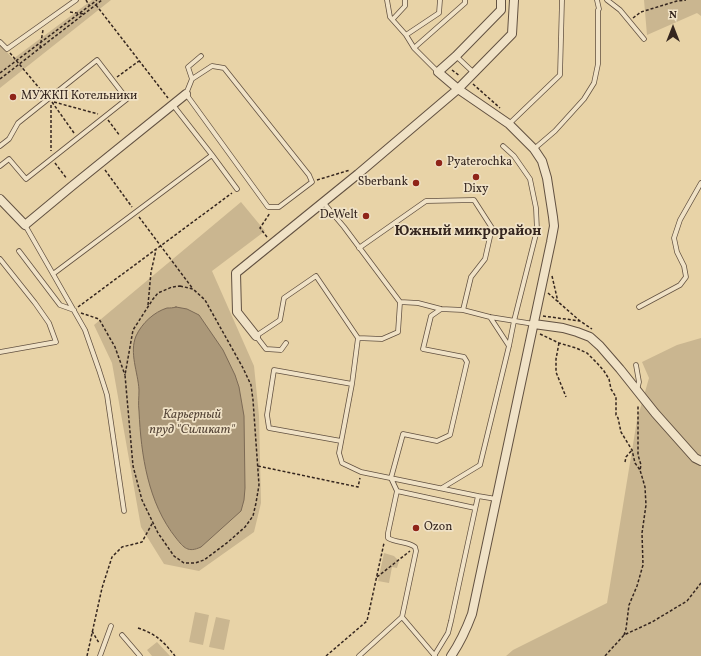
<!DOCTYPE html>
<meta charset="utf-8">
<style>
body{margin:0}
#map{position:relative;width:701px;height:656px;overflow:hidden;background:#e8d3a7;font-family:Vollkorn,serif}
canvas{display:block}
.north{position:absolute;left:653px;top:8px;width:40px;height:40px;-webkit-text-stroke:3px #f0e2c6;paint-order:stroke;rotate:0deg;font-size:11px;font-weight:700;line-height:16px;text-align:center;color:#35261f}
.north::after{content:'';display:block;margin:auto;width:14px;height:18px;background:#35261f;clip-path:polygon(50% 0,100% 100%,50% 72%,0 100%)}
</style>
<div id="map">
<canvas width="701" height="656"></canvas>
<div class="north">N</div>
</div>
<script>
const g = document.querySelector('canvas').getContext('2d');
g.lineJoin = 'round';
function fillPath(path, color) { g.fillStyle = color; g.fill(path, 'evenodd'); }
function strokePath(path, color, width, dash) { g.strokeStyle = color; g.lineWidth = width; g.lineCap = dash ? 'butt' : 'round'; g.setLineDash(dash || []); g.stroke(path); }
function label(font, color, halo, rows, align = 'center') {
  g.font = font + ' Vollkorn,serif'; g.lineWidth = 3.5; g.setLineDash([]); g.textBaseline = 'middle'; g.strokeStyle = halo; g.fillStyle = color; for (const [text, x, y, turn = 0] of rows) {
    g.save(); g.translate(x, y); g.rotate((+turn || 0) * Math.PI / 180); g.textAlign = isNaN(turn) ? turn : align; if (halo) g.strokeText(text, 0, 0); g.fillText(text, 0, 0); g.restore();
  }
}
fillPath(new Path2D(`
 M92,0h19l-111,88v-44l13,15z
 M644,0h57v16l-4,-3 -50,22z
 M241,202l24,29 -53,40 42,95 5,50 2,87 -7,29 -55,39 -35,-7 -23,-37 -29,-164 -18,-38z
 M701,338v318h-195l7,-6 94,-47 30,-183 12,-42 -7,-16 35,-17z
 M384,553l10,3 5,5 -2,7 -5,-1 -3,16 -11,-2z
 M195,612l14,3 -6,30 -14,-3z
 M216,617l14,3 -6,30 -15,-3z
 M157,642l13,14h-18l-5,-6z`), '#cab690');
const water = new Path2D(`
 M176,307l11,2 12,6 24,35 12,25 4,12 5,29 1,72 -1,12 -3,11 -40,36c-13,6 -17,1 -25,-9 -28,-35 -35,-83 -37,-127 -1,-7 0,-14 0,-21 -1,-18 -10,-37 -3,-54 6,-13 18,-24 31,-28 3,0 6,0 9,-1z`);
fillPath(water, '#ab9879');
strokePath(water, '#7c6a55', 1);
const lane = new Path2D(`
 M387,0l3,17 16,18 8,13 24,24
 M607,0l13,10 24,29
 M393,19l12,-13v-6
 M406,35l33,-22 1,-13
 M0,42l7,7 69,-49
 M414,48l51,-45v-3
 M456,56l18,17
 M212,66l12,2 85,107 3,7 -33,25h-11l-82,-113 6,-15z
 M192,79l-4,-12 13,-11
 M173,105l39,50 25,34
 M509,124l51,-49 2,-75
 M0,146l9,-7 9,-16 79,-63 30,39 -101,80 -17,-20 -9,7
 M534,149l21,-18 29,-32 10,-16 4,-19v-54l1,-1 -2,-9
 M323,202l21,25 56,75 -2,30 -16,7 -24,-1
 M25,225l60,105 14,40 8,25 17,116
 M359,248l67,-47 48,-1 18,28 -7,31 -14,18 -8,33
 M19,251l41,54 14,5
 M0,259l35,44 14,20 7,19 -56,10
 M53,274l159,-119
 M400,302l18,1 23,6 22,1 27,7 44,7
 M639,307l41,-22 6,-8 -2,-11 -7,-14 -3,-14 6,-18 21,-37
 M490,317l19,29
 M286,343l-5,7 -15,-1 -10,-13 24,-16 4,-22 32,-22 42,62 -6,46 -13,69 3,10 19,9 117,24
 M636,365l3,17 -2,8
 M341,441l-72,-13 -2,-13 7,-45 78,14
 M442,488l38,-23 29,-119 5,-25 23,-91 -1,-22 -6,-29 -16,-23 -11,-10
 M397,491l78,17
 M402,617l33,39
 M122,635l18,21
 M100,656l11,-30
 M359,656l43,-39 14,-66 -1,-4c-8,-6 -19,-4 -27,-9v-5l9,-42 -6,-13 12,-44 34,7 13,-6 17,-73 -3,-5 -41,-8 8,-33 10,-7
 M434,656l14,-23 3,-12 27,-125 18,3`);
const street = new Path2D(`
 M0,199l25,26 47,-39 114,-92
 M534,324l29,4 14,4 13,5 10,9 20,23 35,44 40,45 6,3
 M256,336l-19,-24 -1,-39 122,-99 100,-85 54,-55 2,-34
 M451,656c9,-13 15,-26 21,-42l79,-372 3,-16 -1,-9 -6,-39 -5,-17 -8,-12 -25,-25 -51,-35 -20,-17 18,-16 45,-46v-10`);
strokePath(lane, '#625141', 5.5);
strokePath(street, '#625141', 10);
strokePath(new Path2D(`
 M86,0l3,5
 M96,5l72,93
 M70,12l14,2
 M633,18l8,-6 36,-11 9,-1
 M40,48l3,-18
 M10,53l35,42
 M452,70l8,6
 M0,73l97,-73
 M117,77l22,-16
 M0,79l102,-79
 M473,84l27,24
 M52,102l22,31
 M54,102l44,12
 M51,105v46
 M108,120l12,16
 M55,163l12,16
 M105,170l27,37
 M317,180l33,-10
 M139,217l54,72
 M267,237l-7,-9 10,-15
 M552,276l6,26
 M180,286l13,3 12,11 38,68 8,17 2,15 6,85 -3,18 -3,13 -8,11 -17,15 -24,18 -9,3h-11l-10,-7 -16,-23 -16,-33 -9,-34 -8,-91 8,-45 20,-31 5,-6 14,-6z
 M548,293l32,28
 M148,305l3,-33 5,-22
 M78,307l154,-114
 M81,313l18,6 16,28 10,28
 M543,316l37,5 12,8
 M540,334l19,9 17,5 11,5 10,10 7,8 5,8 2,10 5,8v18l2,3 3,14 11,18 3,13 5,7
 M559,343l-3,16v13l10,25
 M625,462l1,-5 6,-7
 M258,466l100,21 2,-9
 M377,577l33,-26
 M138,628c18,6 25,13 37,28
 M92,631l7,12
 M624,635l2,-6 3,-24 8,-19 6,-21 -1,-32 4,-28 -1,-18 -5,-17 1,-5 -3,-10v-50
 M87,656l15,-68 10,-31 10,-10 20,-5 11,-20
 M326,656l41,-35 17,-78
 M605,656l19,-21 28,-13 35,-21 14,-18`), '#35261f', 1.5, [3, 2]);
strokePath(lane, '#f0e2c6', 4);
strokePath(street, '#f0e2c6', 8);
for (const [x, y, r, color] of [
 [13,97,4,"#8f2418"],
 [439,163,4,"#8f2418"],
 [476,177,4,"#8f2418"],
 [416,183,4,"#8f2418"],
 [366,216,4,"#8f2418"],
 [416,528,4,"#8f2418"]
]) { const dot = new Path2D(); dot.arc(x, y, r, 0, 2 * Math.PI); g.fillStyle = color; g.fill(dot); strokePath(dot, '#f0e2c6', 1.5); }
label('12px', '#35261f', '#f0e2c6', [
 ["МУЖКП Котельники",21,97],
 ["Pyaterochka",447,163],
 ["Sberbank",408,183,"right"],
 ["Dixy",476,190,"center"],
 ["DeWelt",358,216,"right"],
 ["Ozon",424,528]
], 'left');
label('italic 13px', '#58483a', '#f0e2c6', [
 ["Карьерный",192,416],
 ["пруд \"Силикат\"",192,431]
]);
label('bold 14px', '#35261f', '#f0e2c6', [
 ["Южный микрорайон",468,232]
]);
</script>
